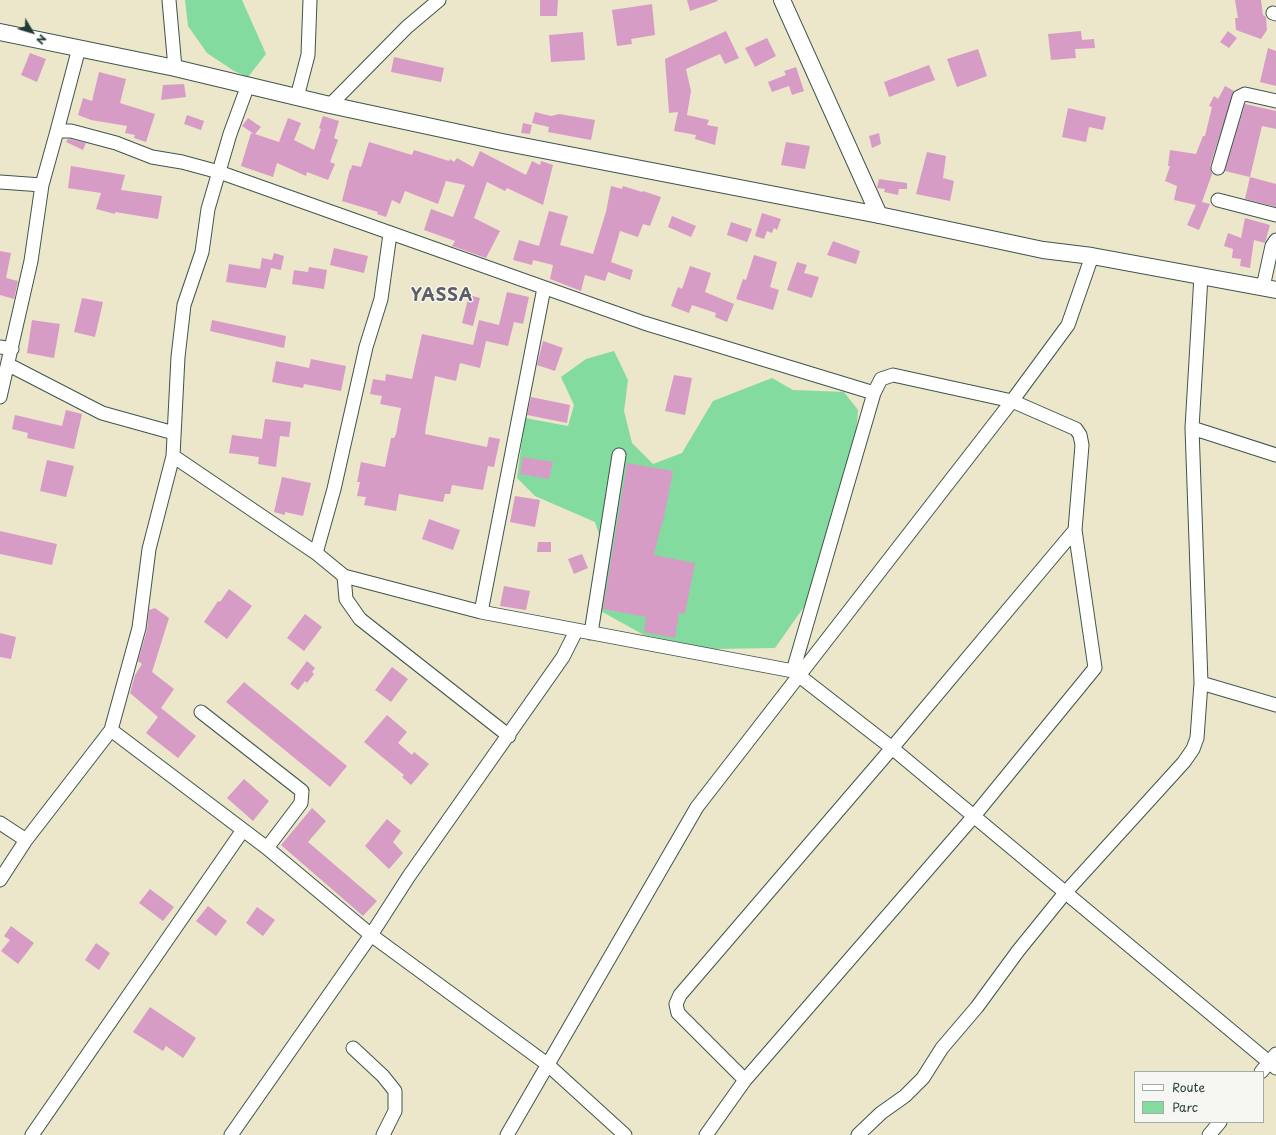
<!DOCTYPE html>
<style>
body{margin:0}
#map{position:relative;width:1276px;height:1135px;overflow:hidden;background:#ece6cb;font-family:"Playpen Sans",sans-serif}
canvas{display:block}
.legend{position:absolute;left:1134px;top:1071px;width:130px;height:52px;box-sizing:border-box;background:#f6f6f2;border:1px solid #a0aca6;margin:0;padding:5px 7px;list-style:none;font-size:12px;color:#1f3d34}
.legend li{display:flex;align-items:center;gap:8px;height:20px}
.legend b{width:20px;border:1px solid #a0aca6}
.north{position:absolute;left:12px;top:12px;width:40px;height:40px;-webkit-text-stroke:3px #f6f6f2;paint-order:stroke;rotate:128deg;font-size:11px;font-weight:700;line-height:16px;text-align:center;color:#1f3d34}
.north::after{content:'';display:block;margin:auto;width:14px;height:18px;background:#1f3d34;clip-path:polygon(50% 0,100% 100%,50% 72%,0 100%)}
</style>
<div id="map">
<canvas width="1276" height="1135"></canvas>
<ul class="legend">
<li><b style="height:5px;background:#fff"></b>Route</li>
<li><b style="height:11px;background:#84db9f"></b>Parc</li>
</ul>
<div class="north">N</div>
</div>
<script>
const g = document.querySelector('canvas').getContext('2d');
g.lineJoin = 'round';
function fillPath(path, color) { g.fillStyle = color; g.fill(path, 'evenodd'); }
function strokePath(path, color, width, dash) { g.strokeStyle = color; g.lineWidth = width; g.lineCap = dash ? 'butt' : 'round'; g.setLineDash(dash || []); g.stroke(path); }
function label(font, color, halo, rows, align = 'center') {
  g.font = font + ' "Playpen Sans",sans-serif'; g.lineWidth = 3; g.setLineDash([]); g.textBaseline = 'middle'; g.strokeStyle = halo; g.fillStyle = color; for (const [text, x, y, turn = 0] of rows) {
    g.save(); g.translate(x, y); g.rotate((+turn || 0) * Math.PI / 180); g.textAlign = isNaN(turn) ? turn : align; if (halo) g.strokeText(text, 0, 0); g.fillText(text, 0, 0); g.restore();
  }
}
fillPath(new Path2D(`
 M185,0h57l24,54 -18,23 -14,-6 -27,-18 -19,-27z
 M614,351l14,29 -4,31 8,32 21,21 29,-11 31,-52 59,-23 21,12 51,2 14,18 -3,38 -44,149 -36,51 -62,1 -69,-14 -47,-26 7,-59 -9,-28 -60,-26 -18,-18 8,-60 43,8 6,-21 -13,-28 25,-18z`), '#84db9f');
fillPath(new Path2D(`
 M540,0h18l-1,16h-17z
 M687,0h30l1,1 -28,10z
 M1235,0h26l2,15 3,2 1,13 -6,9 -25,-9 -1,-12h3z
 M652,4l3,31 -24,4 1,5 -15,2 -5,-36z
 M726,31l13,27 -14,6 -5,-10 -34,15 5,22 -4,24 22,5 -2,5 11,2 -3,18 -20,-6 1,-4 -22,-4 4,-19 -9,1 -4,-54z
 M1081,31l1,9 12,-1 1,9 -20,1 1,9 -25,2 -3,-26z
 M1228,31l9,7 -8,10 -9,-6z
 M583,32l2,28 -34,2 -2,-27z
 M767,38l9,18 -21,11 -10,-19z
 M1268,48l8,3v35l-16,-4z
 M978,49l9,27 -30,11 -10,-28z
 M30,53l16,6 -9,23 -16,-7z
 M394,57l50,11 -3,14 -50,-10z
 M929,65l6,15 -46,17 -5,-15z
 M796,67l8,24 -12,4 -3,-9 -17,6 -4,-10 18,-7 -2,-4z
 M99,72l27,7 -6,24 35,11 -9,28 -12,-4 1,-3 -10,-2 2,-7 -36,-6 -13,-5 5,-17 9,3z
 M184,84l2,13 -25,3 2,-15z
 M1225,86l9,5 -24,75 2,8 -10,28 8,2 -11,26 -12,-5 9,-20 -22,-5 3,-14 -12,-5 5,-15h-2l2,-16 26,4 7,-18h2l7,-29 -3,-1 5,-10 4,3z
 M1245,104l31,7v18l-14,-3 -12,51 -25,-6z
 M1068,108l38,9 -3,13 -14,-3 -3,15 -24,-5z
 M535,112l16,4 8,-2 36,6 -4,20 -43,-8 1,-5 -17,-4z
 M187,115l17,6 -3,9 -17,-6z
 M323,116l16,5 -5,17 4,2 -8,22 5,2 -7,16 -21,-8 -1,4 -29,-13 -4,14 -32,-11 10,-33 3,1 -12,-8 6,-8 13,9 -6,7 24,8 9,-24 13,5 -7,17 20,10 7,-21 -2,-1z
 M523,123l9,2 -2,9 -9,-1z
 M879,133l2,11 -9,4 -3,-12z
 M68,139h2l16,4 -3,7 -17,-8z
 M369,142l43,13 2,-5 35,11 1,-2 4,3 3,-4 16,9 7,-16 46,24 6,-14 8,4 1,-4 12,4 -10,40 -36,-17 -2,3 -18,-9 -13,36 26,13 -14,27 -34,-12 3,-5 -31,-11 7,-21 22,8 12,-32 -19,-4 -8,23 -33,-13 -5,13 -8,-4 -6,17 -9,-3 1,-2 -36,-11 8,-32 1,1 1,-5 9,2z
 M786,142l24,4 -5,23 -24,-4z
 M927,152l19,4 -3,22 11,3 -4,20 -34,-7z
 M71,166l54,9 -4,15 41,6 -4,23 -43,-7v2l-19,-5 5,-16 -33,-5z
 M1250,177l26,7v23l-31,-8z
 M879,179l28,4v6h-8l-1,6 -14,-3 1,-3 -8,-1z
 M611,186l11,3 1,-3 19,6 1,-1 18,6 -11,29 -7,-2 -5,13 -18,-6 -9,31 22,8 -3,10 -22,-8 -3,9 -20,-6 -4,16 -31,-12 3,-14 -20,-5 -1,5 -19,-5 6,-20 20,6 10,-35 19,5 -8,29 33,9 13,-42z
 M762,213l19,6 -4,11 -3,-2 -2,5 -5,-2 -3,8 -9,-3z
 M672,216l24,10 -5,11 -23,-10z
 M1245,218l25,7 -5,18 -11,-3 -4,28 -10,-2 1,-7 -9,-1 1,-9 -9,-3 4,-13 13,5z
 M731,222l21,7 -5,13 -20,-7z
 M833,241l27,10 -4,13 -29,-9z
 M334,248l34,8 -4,17 -34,-8z
 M0,251l11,2 -5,25 12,3 -4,18 -14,-4z
 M274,253l10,3 -3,14 -10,-2 -5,20 -40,-6 3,-18 31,5 2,-11 10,2z
 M754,255l23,7 -7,25 9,3 -6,20 -37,-11 7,-20 3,1z
 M797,262l10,3 -3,8 15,4 -7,21 -25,-8z
 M690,266l21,7 -6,19 29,12 -7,18 -12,-5 1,-4 -24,-8 -3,8 -18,-7 7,-19 4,2z
 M309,267l18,3 -3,19 -32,-5 2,-14 14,2z
 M507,292l22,5 -6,27 -9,-2 -6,24 -22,-5 -6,27 -20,-5 -4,18 -21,-5 -9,50 -1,8 62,13 2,-10 11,2 -6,28 -6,-1 -5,24 -31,-5 -2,9h-5l-2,8 -44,-8 -3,17 -32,-6 2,-8 -9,-1 3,-14h-3l4,-20 24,5 6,-29h3l2,-4 5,-26 -21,-4 2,-8 -12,-2 3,-15 12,2 1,-7 26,5 10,-45 51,11 6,-25 20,5z
 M469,295l11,3 -7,28 -11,-3z
 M82,298l21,4 -8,35 -21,-5z
 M32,320l28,4 -6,34 -27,-5z
 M212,320l74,16 -2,12 -74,-17z
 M543,341l20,7 -8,23 -18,-6z
 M311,359l35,7 -5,25 -37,-7 -1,4 -31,-6 4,-21 33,7z
 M674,375l18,3 -7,37 -20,-4z
 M531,397l39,8 -3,18 -40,-8z
 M66,410l16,4 -8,35 -47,-11 1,-5 -16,-4 3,-14 47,11z
 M265,419l26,3 -2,15 -9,-1 -4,31 -18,-3 1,-7 -30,-4 3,-18 30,4z
 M523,457l30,5 -4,17 -29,-5z
 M47,460l27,6 -8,31 -26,-6z
 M627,463l46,8 -10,51h-1l-8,33 41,8 -10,51 -6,-1 -4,25 -31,-6 2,-15 -43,-8z
 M282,477l29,6 -8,33 -18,-4v3l-11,-3z
 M515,496l25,4 -5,27 -25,-5z
 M429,519l31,11 -7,20 -31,-11z
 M0,531l57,13 -5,21 -52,-11z
 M538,542h13v10h-14z
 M582,554l6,14 -14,6 -6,-15z
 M504,586l26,5 -4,19 -26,-4z
 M229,589l23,17 -25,33 -23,-17 14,-21 2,1z
 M155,608l14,10 -17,54 22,17 -13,19 35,28 -18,22 -32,-25 12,-16 -28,-24 5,-18 7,-11 -4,-3 9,-31 2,-20z
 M305,614l17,13 -18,24 -17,-13z
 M0,633l16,4 -5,22 -11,-2z
 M307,661l8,7 -3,4 2,2 -7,9 -2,-2 -7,9 -8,-6z
 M392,667l16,12 -17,23 -16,-12z
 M244,682l103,84 -17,21 -104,-85z
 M387,715l20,17 -9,11 14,12 2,-3 15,12 -18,21 -9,-8 2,-2 -40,-33z
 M244,779l25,22 -16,20 -26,-23z
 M312,808l14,13 -18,21 69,59 -14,15 -82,-71z
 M387,819l14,12 -8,11 10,11 -14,16 -24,-23z
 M150,889l24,18 -11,14 -24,-18z
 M208,906l19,15 -11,15 -20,-15z
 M257,907l18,13 -12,16 -17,-13z
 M11,926l23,17 -16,21 -17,-13 9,-11 -6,-4z
 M96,943l14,10 -11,17 -14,-10z
 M150,1007l46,31 -13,20 -17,-12 -3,5 -30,-19z`), '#d79cc6');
const minor = new Path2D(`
 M169,0l6,68
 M1273,13l3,1
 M297,97l11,-42 2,-55
 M330,105l77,-78 32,-27
 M57,131l22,-83
 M1218,168l21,-71 6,-3 31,7
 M0,182l42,3
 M1218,200l58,15
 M390,234l-9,65 -15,48 -32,142 -18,64 28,23 137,36 312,59 99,77 384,320
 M1263,287l9,-41 4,-6
 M0,347l12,2
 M9,365l93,48 72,20
 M0,397l31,-136 11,-76 15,-54h14l45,12 36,14 30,5 37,10 425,151 230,70
 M1192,428l84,27
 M173,456l143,97
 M344,576l2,23 14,20 149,117
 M481,612l63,-324
 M591,633l28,-178
 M1201,683l75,22
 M201,712l101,79 -1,12 -34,45
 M111,730l156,118 104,87 176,129 78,71
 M0,823l26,17
 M0,880l26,-40 85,-110 28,-102 10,-79 24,-93 5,-99 6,-52 18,-53 6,-43 22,-75 18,-49
 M353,1048l30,28 12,15v20l-12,24
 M1261,1072l15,-18
 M745,1080l-67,-67 -2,-9 4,-9 212,-247 183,-218
 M32,1135l211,-305
 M231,1135l140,-200 38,-59 154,-219 13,-26
 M507,1135l190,-328 315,-406 56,-76 24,-69
 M706,1135l39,-55 229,-264 121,-148 -20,-138 7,-85 -2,-10 -4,-6 -64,-28 -119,-26 -12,4 -7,14 -81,278
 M858,1135l23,-22 24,-17 18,-18 19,-30 35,-41 41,-56 47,-58 119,-131 9,-13 4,-11 4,-55 -9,-255 9,-152
 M1209,1135l11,-13`);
const major = new Path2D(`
 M782,0l97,215
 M0,32l175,36 155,37 172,37 377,73 164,35 49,6 184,34`);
strokePath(minor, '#3e564b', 15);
strokePath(major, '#3e564b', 18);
strokePath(minor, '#fff', 13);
strokePath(major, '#fff', 16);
g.letterSpacing = '1px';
label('bold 17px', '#5f5e67', '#f6f6f2', [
 ["YASSA",442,296]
]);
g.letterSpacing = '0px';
</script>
